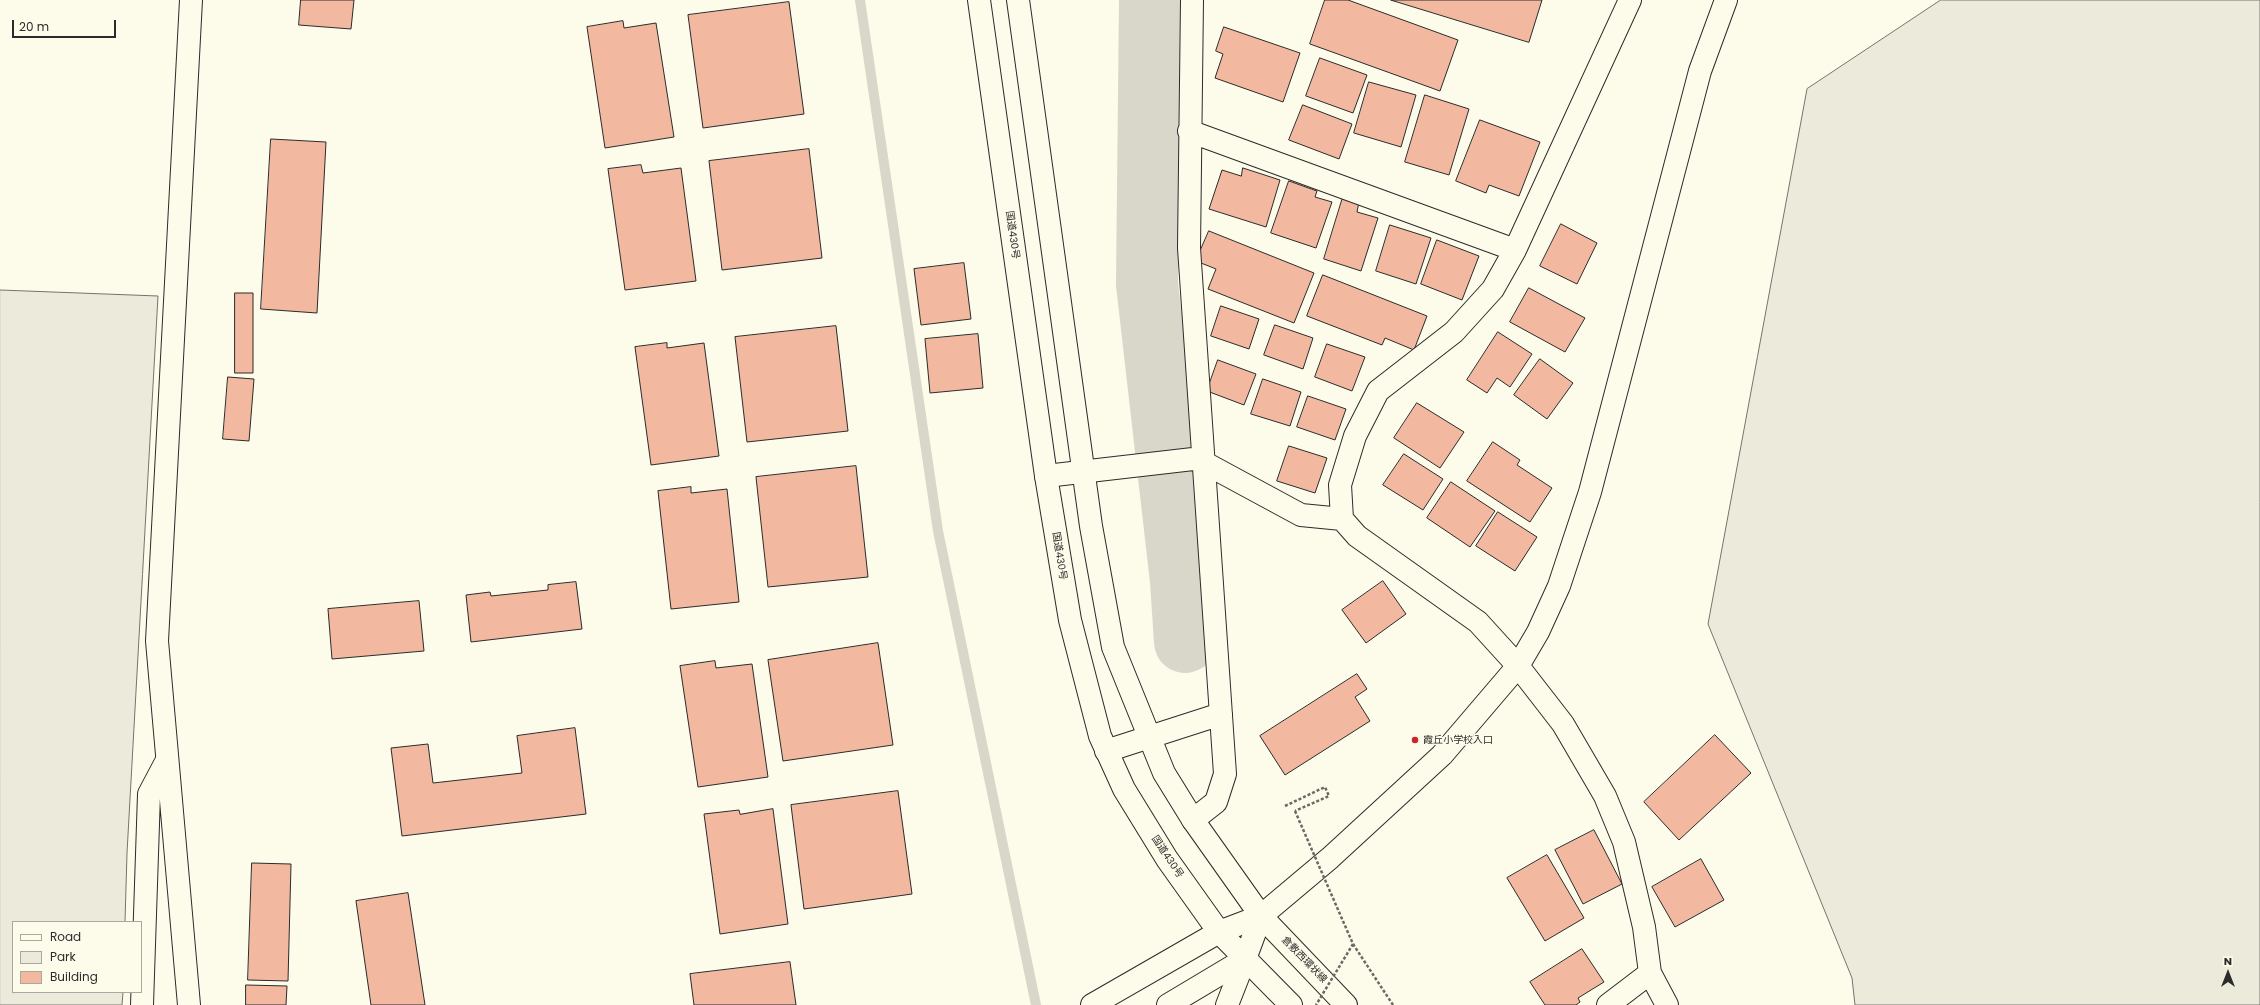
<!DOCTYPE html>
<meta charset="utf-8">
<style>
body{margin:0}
#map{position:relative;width:2260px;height:1005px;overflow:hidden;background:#fdfbea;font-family:Poppins,sans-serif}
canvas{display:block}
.legend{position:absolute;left:12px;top:921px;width:130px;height:72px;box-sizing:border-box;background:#fdfbea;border:1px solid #a9a89e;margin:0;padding:5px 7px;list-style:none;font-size:12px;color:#2b2b2b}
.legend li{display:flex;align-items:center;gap:8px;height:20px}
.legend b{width:20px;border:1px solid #a9a89e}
.north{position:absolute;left:2208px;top:953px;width:40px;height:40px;-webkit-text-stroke:3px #fdfbea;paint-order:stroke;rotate:0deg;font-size:11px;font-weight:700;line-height:16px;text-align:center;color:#2b2b2b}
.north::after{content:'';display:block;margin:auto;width:14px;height:18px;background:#2b2b2b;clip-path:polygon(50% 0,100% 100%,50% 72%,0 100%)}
.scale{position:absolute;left:12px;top:20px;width:104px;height:18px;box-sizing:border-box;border:2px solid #2b2b2b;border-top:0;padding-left:5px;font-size:12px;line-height:14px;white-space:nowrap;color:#2b2b2b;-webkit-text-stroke:3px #fdfbea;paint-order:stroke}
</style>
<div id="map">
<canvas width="2260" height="1005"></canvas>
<ul class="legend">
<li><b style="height:5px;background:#fdfbea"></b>Road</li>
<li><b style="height:11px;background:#ecebdb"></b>Park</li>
<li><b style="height:11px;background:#f2b8a0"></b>Building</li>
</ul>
<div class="north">N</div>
<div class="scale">20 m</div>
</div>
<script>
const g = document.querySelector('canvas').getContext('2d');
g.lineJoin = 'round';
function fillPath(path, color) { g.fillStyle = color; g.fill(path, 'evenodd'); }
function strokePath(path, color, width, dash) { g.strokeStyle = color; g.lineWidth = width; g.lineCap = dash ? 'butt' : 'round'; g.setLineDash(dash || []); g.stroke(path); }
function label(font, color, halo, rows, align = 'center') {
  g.font = font + ' Poppins,"Noto Sans JP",sans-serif'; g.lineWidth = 3; g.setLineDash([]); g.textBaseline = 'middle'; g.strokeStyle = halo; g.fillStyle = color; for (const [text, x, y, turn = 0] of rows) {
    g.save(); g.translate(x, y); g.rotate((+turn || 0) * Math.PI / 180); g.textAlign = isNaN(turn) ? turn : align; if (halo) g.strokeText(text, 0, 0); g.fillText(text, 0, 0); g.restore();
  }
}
const green = new Path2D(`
 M1941,0h319v1005h-405l-3,-27 -144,-354 99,-535z
 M0,290l158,6 -31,557 -2,69h-112v70h110l-1,13h-122z`);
fillPath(green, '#ecebdb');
strokePath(green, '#74746e', 1);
strokePath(new Path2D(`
 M860,0l78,531 98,474`), '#d8d7c9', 10);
strokePath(new Path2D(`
 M1150,0l-3,284 34,297 4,61`), '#d8d7c9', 62);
const building = new Path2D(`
 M301,0h53l-3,29 -52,-4z
 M1325,0h23l110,40 -18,51 -130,-47z
 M1391,0h151l-13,42z
 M789,2l15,112 -101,14 -15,-113z
 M623,21l1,7 32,-5 18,114 -69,11 -18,-121z
 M1224,27l76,26 -17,49 -68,-24 8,-24 -7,-3z
 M1320,58l47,17 -14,38 -47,-17z
 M1369,82l47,13 -15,52 -47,-14z
 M1425,95l44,14 -20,66 -44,-13z
 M1303,105l49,19 -13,35 -50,-19z
 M1480,120l60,22 -21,54 -30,-11 -3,8 -30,-12z
 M271,139l55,3 -9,171 -56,-4z
 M809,149l13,109 -100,12 -13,-109z
 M641,165l2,8 38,-5 15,113 -71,9 -17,-121z
 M1243,168l37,12 -14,47 -57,-18 13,-39 19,6z
 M1289,181l28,10 -2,6 17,5 -16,46 -45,-15z
 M1343,197l16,5 -2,10 21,6 -17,53 -37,-12z
 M1561,224l36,19 -20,41 -37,-18z
 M1390,225l41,13 -15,46 -40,-13z
 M1209,231l105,42 -20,50 -86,-34 8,-20 -20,-8z
 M1437,240l42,16 -17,44 -41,-16z
 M964,263l7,56 -50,6 -7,-56z
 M1323,275l104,41 -13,34 -29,-12 -3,7 -75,-29z
 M1529,288l56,30 -20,34 -55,-30z
 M235,293h18v80h-18z
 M1221,306l38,13 -10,30 -38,-13z
 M1275,325l38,13 -10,31 -39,-14z
 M836,326l12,105 -101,11 -12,-105z
 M1498,332l34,22 -22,33 -13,-9 -10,15 -20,-13z
 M978,334l5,54 -53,5 -5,-54z
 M667,343v5l37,-5 15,113 -68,9 -16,-118z
 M1327,344l38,13 -13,34 -37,-14z
 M1540,359l33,24 -26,36 -33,-24z
 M1218,360l38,14 -12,31 -37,-14z
 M228,377l26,2 -5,62 -26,-2z
 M1263,379l38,13 -11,34 -39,-12z
 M1308,396l38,13 -11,31 -38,-13z
 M1417,403l47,29 -24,36 -46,-30z
 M1493,442l27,18 -3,5 35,23 -22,34 -63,-41z
 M1289,446l38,12 -12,35 -38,-12z
 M1404,454l39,25 -20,31 -40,-25z
 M856,466l12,111 -100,10 -12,-110z
 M1451,482l44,29 -25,36 -43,-29z
 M691,487v6l36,-4 12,113 -68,7 -13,-118z
 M1498,512l39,25 -22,34 -39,-25z
 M1383,581l23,33 -40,29 -24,-33z
 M576,582l6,47 -111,13 -5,-47 24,-3 1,4 57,-6v-5z
 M419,601l5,50 -92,8 -4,-50z
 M878,643l15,102 -110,16 -15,-101z
 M715,661l1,7 36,-4 16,113 -70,10 -18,-121z
 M1357,674l10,15 -12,8 15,24 -85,54 -25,-39z
 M575,728l11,86 -184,22 -11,-88 37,-4 5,39 89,-10 -5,-37z
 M1715,735l36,38 -72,67 -35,-38z
 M898,791l14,103 -108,15 -13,-104z
 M773,809l15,115 -68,10 -16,-120 35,-4 1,4z
 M1594,830l28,54 -39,20 -28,-54z
 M1547,855l37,63 -39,23 -38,-63z
 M1701,859l23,41 -49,27 -23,-40z
 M252,863l39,1 -3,117 -40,-1z
 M408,893l17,112h-54l-15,-104z
 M1582,949l22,33 -26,16 2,4 -4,3h-31l-15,-23z
 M790,962l6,43h-102l-4,-31z
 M246,985l41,1 -1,19h-40z`);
fillPath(building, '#f2b8a0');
strokePath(building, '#2b2b2b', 1);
const minor = new Path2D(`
 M1192,0l-3,248 36,526 -9,28 -23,18
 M1630,0l-115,250 -22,39 -39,43 -76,59 -23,45 -15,49 2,34 15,17 121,86 40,44 45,58 42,72 19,46 20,85 6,46 17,32
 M1189,131l326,119
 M1046,476l147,-17 10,3 98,53 41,4
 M1106,751l115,-37
 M1219,932l42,-16 69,-58 112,-103 76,-89 20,-34 21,-46 31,-94 110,-421 26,-71
 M142,1005l7,-211 18,-34
 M189,1005l-32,-364 34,-641
 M1227,1005l18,-46
 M1608,1005l42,-32`);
const major = new Path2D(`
 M1261,916l85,89
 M1219,932l72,73`);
const highway = new Path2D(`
 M979,0l67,476 24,144 30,116 24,53 43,70 52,73 -127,73
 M1018,0l73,526 22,121 51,126 29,47 68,96 -16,43 -77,46`);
strokePath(minor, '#2b2b2b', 24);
strokePath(major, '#2b2b2b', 24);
strokePath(highway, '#2b2b2b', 24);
strokePath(new Path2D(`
 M1285,806l40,-19 4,9 -34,15
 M1353,944l40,61`), '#6a6964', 2.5, [3, 2]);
strokePath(minor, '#fdfbea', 22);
strokePath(major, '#fdfbea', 22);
strokePath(highway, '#fdfbea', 22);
strokePath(new Path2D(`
 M1295,811l58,133 -37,61`), '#6a6964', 2.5, [3, 2]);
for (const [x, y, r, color] of [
 [1415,740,4,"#c62828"]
]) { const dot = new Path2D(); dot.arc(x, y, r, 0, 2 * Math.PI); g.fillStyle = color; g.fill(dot); strokePath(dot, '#fdfbea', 1.5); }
label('10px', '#2b2b2b', '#fdfbea', [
 ["国道430号",1012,235,82],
 ["国道430号",1059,556,81],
 ["国道430号",1167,857,56],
 ["倉敷西環状線",1304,960,46]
]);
label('10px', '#2b2b2b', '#fdfbea', [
 ["霞丘小学校入口",1423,740]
], 'left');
</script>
